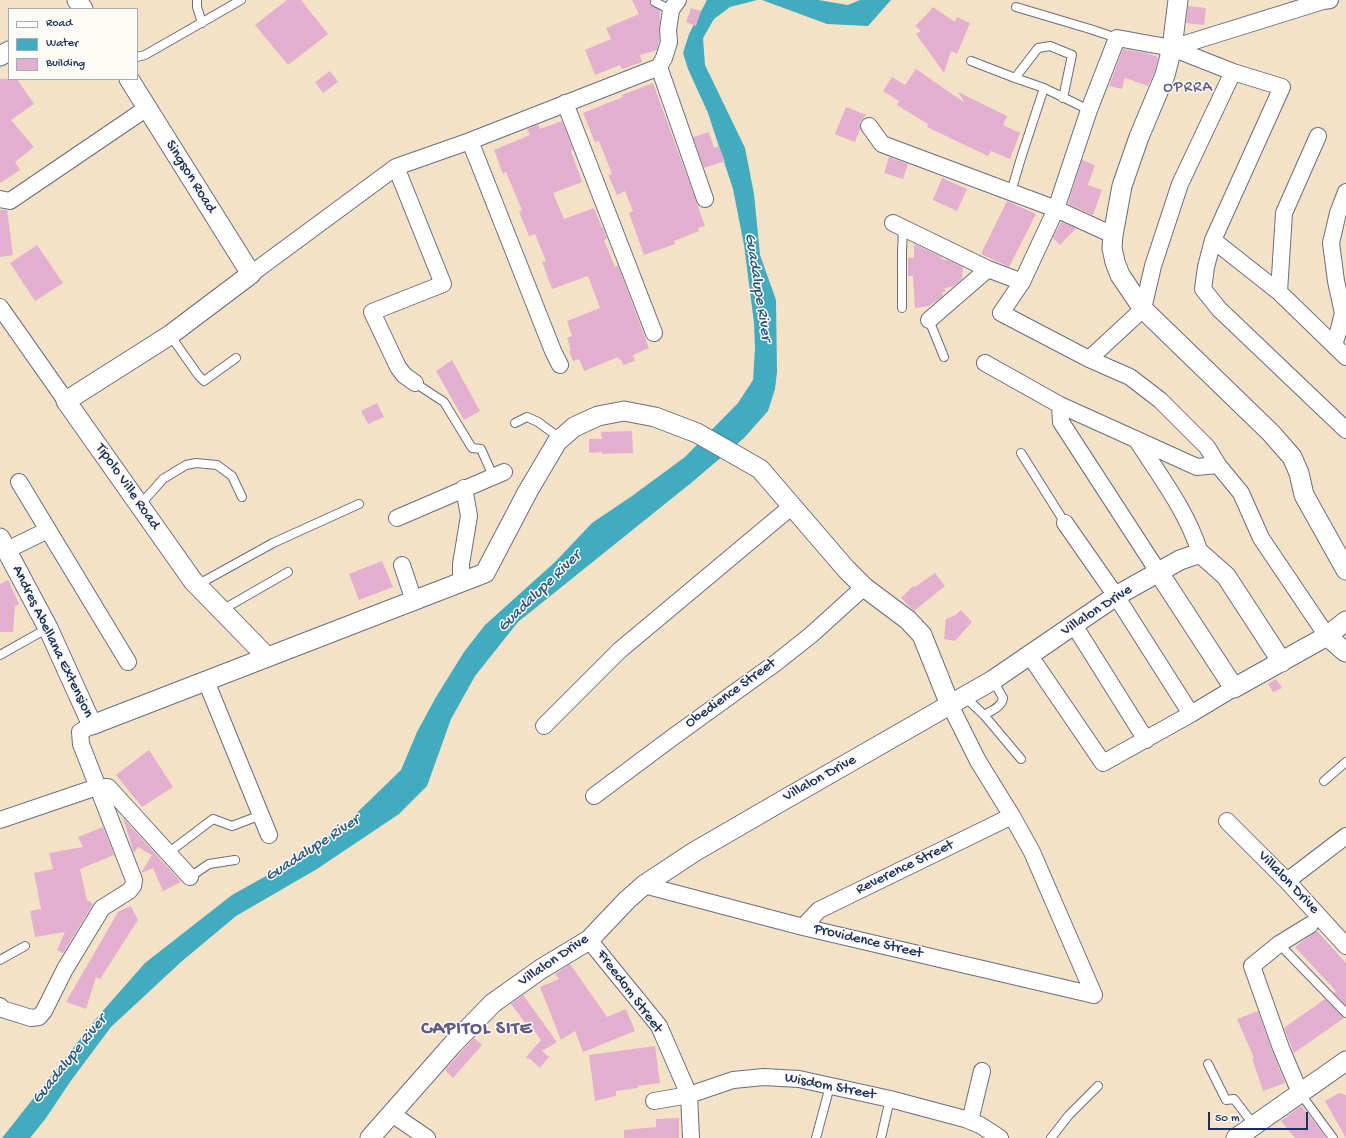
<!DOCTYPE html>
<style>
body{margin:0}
#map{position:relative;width:1346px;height:1138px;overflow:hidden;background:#f3e2c6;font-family:"Gochi Hand",sans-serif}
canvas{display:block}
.legend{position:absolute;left:8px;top:8px;width:130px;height:72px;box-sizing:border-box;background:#fdfcf7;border:1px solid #a3aaba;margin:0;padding:5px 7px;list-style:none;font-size:12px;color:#1b2f5e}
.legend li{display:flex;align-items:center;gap:8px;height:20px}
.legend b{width:20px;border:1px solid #a3aaba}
.scale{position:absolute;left:1208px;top:1112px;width:100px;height:18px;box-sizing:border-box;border:2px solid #1b2f5e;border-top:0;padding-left:5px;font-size:12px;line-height:14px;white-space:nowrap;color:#1b2f5e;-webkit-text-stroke:3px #fdfcf7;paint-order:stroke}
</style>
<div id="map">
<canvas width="1346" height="1138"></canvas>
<ul class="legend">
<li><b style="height:5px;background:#fff"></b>Road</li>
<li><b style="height:11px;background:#41abc0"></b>Water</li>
<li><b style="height:11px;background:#e2b0ce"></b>Building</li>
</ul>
<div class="scale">50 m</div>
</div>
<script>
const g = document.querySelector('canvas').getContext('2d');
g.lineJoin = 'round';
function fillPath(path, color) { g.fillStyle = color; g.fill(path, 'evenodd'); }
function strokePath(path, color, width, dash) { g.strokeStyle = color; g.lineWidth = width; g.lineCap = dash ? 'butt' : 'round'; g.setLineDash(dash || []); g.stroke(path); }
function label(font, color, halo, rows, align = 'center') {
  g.font = font + ' "Gochi Hand",sans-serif'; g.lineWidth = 3; g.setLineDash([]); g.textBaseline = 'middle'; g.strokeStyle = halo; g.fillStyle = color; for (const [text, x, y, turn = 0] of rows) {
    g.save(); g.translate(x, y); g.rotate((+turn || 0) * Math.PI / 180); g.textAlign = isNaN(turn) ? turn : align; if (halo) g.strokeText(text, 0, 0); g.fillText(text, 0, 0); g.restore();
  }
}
fillPath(new Path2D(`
 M707,0h50l-27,7 -16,12 -11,19 2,27 40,83 9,46 6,61 16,45 1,72 -2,17 -7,22 -24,27 -53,45 -173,139 -43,54 -24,43 -24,67 -28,28 -82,55 -81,47 -55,46 -70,65 -41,55 -24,36 -16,20h-28l98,-124 45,-51 87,-68 43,-24 64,-41 62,-60 16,-38 19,-35 28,-45 21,-27 70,-63 37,-39 40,-27 53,-39 53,-54 15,-23 2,-32 -1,-25 -10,-78 -11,-56 -25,-76 -20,-44 -5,-16 6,-19z
 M762,0h56l30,5 12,-5h31l-23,26 -41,-2z`), '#41abc0');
fillPath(new Path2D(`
 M287,0h14l27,34 -40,31 -33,-40z
 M632,0h18l1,5 9,5 -1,31 -2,9 -17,5 2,7 -20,7 -2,-4 -25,10 -10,-25 26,-11 -5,-11 33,-14z
 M1188,6l18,2 -2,17 -18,-2z
 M933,7l22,15 2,-5 13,6 -13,31 -6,-3 -7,22 -28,-39 5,-3 -6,-5 13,-13z
 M691,8l10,3 -5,15 -10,-4z
 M1123,49l23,4 12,4 -3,14 -7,15 -23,-8 -3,11 -13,-3z
 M916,69l49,34 -7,-11 49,24 -4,9 17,8 -10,26 -19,-8 -3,5 -61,-29 1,-3 -31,-19 2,-4 -16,-10 9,-14 13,8z
 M330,71l8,11 -15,11 -8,-11z
 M0,79h17l17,25 -23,16 23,27 -19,15 5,8 -20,13z
 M653,83l52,143 -7,2 1,3 -25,10 1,3 -31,11 -15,-42 4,-2 -8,-20 -8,4 -9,-20 4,-1 -13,-33 -4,1 -12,-29 40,-16 -1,-2z
 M846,107l20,8 -6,7v7l-5,13 -20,-8z
 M562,121l11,29 -2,1 11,31 -29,11 11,26 30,-11 8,20h1l4,11 -3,1 11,27 3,-1 31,82 -16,7 2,6 -12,4 -2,-6 -2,1 -1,-3 -34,14 -5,-12 -6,2 -4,-10 2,-1 -4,-12 5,-2 -5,-15 33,-13 -12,-32 -36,13 -10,-27 4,-1 -11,-27 -6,2 -10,-24 3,-2 -16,-38 -3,2 -9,-24 36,-15 -3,-6 11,-5 2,5z
 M709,132l5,16 5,-2 6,15 -21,7 -11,-31z
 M889,157l19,7 -5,15 -19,-6z
 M1082,160l13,5 -7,20 14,5 -9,25 -25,-11z
 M942,178l25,11 -10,22 -24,-11z
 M1007,201l29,13 -27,53 -28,-13z
 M0,210h7l6,45 -13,2z
 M1061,222l15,6 -16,17 -7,-7z
 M914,244l28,13 -1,2 7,1 15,7 -1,12 -8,7 -9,2v4h-3l1,4 -14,10 -14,2 -2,-32h-5v-18h6z
 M37,245l26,38 -28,18 -25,-38z
 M452,360l28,51 -16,9 -28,-49z
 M377,403l7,14 -16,7 -7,-13z
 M632,431l1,22 -31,1v-2l-13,1v-14h13l-1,-7z
 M382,561l11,26 -34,13 -10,-26z
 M935,573l10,13 -31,25 -13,-13 12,-12 2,1z
 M8,580l11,24 -4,2 -2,26h-13v-48z
 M961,610l11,12 -17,19 -11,-2 2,-20 10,-4z
 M1276,679l6,9 -9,4 -5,-8z
 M149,750l24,37 -31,20 -26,-32z
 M123,818l58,64 -18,9 -10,-23 -12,5 11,-18 -14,-8 -4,6z
 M103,827l11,28 -34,14 7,31 6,4 -30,49 -6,-3 8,-18 -30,5 -5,-26 11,-2 -7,-36 19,-4 -4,-16 34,-6 -5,-10z
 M131,906l7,14 -38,59 -4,-2 -10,32 -20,-7 52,-90z
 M1317,931l29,32v42l-12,-12 2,-2 -41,-44z
 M570,964l37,53 19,-8 9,22 -52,21 -8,-21 -14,9 -21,-53 19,-8 -4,-5z
 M523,995l34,47 -15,9 7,6 -9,11 -11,-10 -1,1 -2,-2 15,-17 -13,-18 -2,2 -15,-20z
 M1325,999l19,19 -50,35 -10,-25z
 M1258,1011l14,40 13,32 -22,8 -11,-33h2l-17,-39z
 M474,1038l8,7 -29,33 -8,-8z
 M655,1046l5,37 -23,3 1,2 -22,3v5l-21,5 -6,-46z
 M1339,1093l7,2v43l-21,-37z
 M1301,1106l11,13 14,19h-31l-14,-17z
 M679,1118v20h-55v-8l32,-3v-8z`), '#e2b0ce');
const service = new Path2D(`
 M197,0v7l5,16
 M655,2l16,8
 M1016,7l74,22 27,9
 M137,57l8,-2 96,-55
 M971,61l44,17 29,10 45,22
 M1015,78l23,-30 12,-2 22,9 -9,43
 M1011,192l10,-34 23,-70
 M902,308v-56l1,-24
 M929,320l15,37
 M170,335l28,40 6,6 32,-23
 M415,383l29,19 28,46 9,1 12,27
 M515,423l12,-6 11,5 23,17
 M1021,453l44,70
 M140,505l23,-26 23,-14 10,-2 21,2 15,11 10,21
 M197,585l76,-42 86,-39
 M222,610l66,-38
 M0,655l48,-27
 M965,697l19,18 37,44
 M984,715c7,-4 18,-8 19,-17l-10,-18
 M1324,781l22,-19
 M168,853l45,-34 19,7 29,-11
 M190,877l19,-13 26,-4
 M1279,944l67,69
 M0,960l25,-14
 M1208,1064l18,36 8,-1 20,26
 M1300,1093l33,45
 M816,1138l14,-52
 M881,1138l9,-39
 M1051,1138l18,-23 29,-29`);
const minor = new Path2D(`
 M1172,48l151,-47 7,-1
 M659,67l46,132
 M565,103l89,230
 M869,126l13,18 174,65 57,26
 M470,141l83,210 7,14
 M396,167l47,117 -71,28 26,55 6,8 11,8
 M0,199l10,2 137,-93
 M893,223l95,46 34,13
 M1213,240l66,52 67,65
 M251,274l145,-107 74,-26 189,-74 5,-9 5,-16 -1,-12 3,-20 7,-10
 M1279,292l5,-79 34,-77
 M0,307l66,94
 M929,320l59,-51
 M1334,345l5,-16 4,-16 -7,-32 -5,-38 7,-30 8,-21
 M1089,359l54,-50 10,-43 27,-82 53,-112
 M985,363l75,42 137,62 21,-2
 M1060,405l1,17 98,151
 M1136,439c23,36 51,72 64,114
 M19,482l109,180
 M397,518l107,-46
 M1065,523l51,73 75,118
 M7,550l41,-20
 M402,565l12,36
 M461,583v-19l8,-48 -5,-28
 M1074,625l72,115
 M1327,636l-66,-98 -20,-45 -23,-28 -11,-18 -47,-47 -30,-23 -41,-18 -88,-46 21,-31 34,-73 33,-99 28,-72 55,10 61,24 49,15 -69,153 -7,27 -3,22 16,20 127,121
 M1030,656l73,107 88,-49 43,-26
 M206,681l63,154
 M950,705l28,56 34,55 20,36 62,143
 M544,726l76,-76 171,-143
 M594,796l79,-59 104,-75 34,-27 53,-48
 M0,820l97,-33h11l82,90
 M1227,821l60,60 59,65
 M1287,881l59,-45
 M644,885l159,42 291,68
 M803,927l16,-17 193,-94
 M589,940l70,86 30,69 2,43
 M0,1006l2,3 29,9 8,-1 5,-6 21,-42 37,-61 27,-17 4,-5 1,-6 -53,-136 -1,-12 12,-7
 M1300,1093l-19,-45 -29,-82 27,-22 31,-19
 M654,1101l35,-6 44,-15 31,-3 35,2 91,20 75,20 15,6 20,13
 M392,1114l35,24
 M970,1121l12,-50`);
const tertiary = new Path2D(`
 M77,0l6,9
 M1178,0l-6,48 -7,27 -26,62 -17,49 -9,49 -1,13 3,14 5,13 23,34 128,124 21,24 7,16 5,22 42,75
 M0,56l9,-5
 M129,79l122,195 -81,61 -104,66 127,180 74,76
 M0,538l48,90 44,97 393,-152 43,-82 29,-49 17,-15 24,-11 26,-5 31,6 42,16 63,36 86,100 18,18 44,33 14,15 28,70
 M1159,573l75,115 93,-52 19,-15
 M1327,636l17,15 2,1
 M370,1138l82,-93 41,-42 48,-34 48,-29 38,-40 17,-15 50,-33 88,-51 211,-121 123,-84 64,-36 20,-7 26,23 56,86
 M1236,1138l110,-77`);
strokePath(service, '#676e82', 10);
strokePath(minor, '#676e82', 18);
strokePath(tertiary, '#676e82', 21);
strokePath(service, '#fff', 8);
strokePath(minor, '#fff', 16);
strokePath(tertiary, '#fff', 19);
label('15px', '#1b2f5e', '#fdfcf7', [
 ["Singson Road",190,177,58],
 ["Tipolo Ville Road",127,487,55],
 ["Villalon Drive",1097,611,-33],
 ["Andres Abellana Extension",52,642,64],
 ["Obedience Street",731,694,-36],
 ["Villalon Drive",820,779,-29],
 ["Reverence Street",905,868,-26],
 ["Villalon Drive",1288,883,46],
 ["Providence Street",868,942,13],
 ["Villalon Drive",554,961,-34],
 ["Freedom Street",629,992,53],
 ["Wisdom Street",830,1087,11]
]);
g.letterSpacing = '1px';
label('16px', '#615c85', '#fdfcf7', [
 ["OPRRA",1188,89]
]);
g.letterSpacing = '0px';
label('italic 16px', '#285a80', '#fdfcf7', [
 ["Guadalupe River",757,287,81],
 ["Guadalupe River",540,592,-44],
 ["Guadalupe River",313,849,-33],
 ["Guadalupe River",70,1060,-51]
]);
g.letterSpacing = '1px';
label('bold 19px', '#615c85', '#fdfcf7', [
 ["CAPITOL SITE",477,1030]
]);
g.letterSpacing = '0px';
</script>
